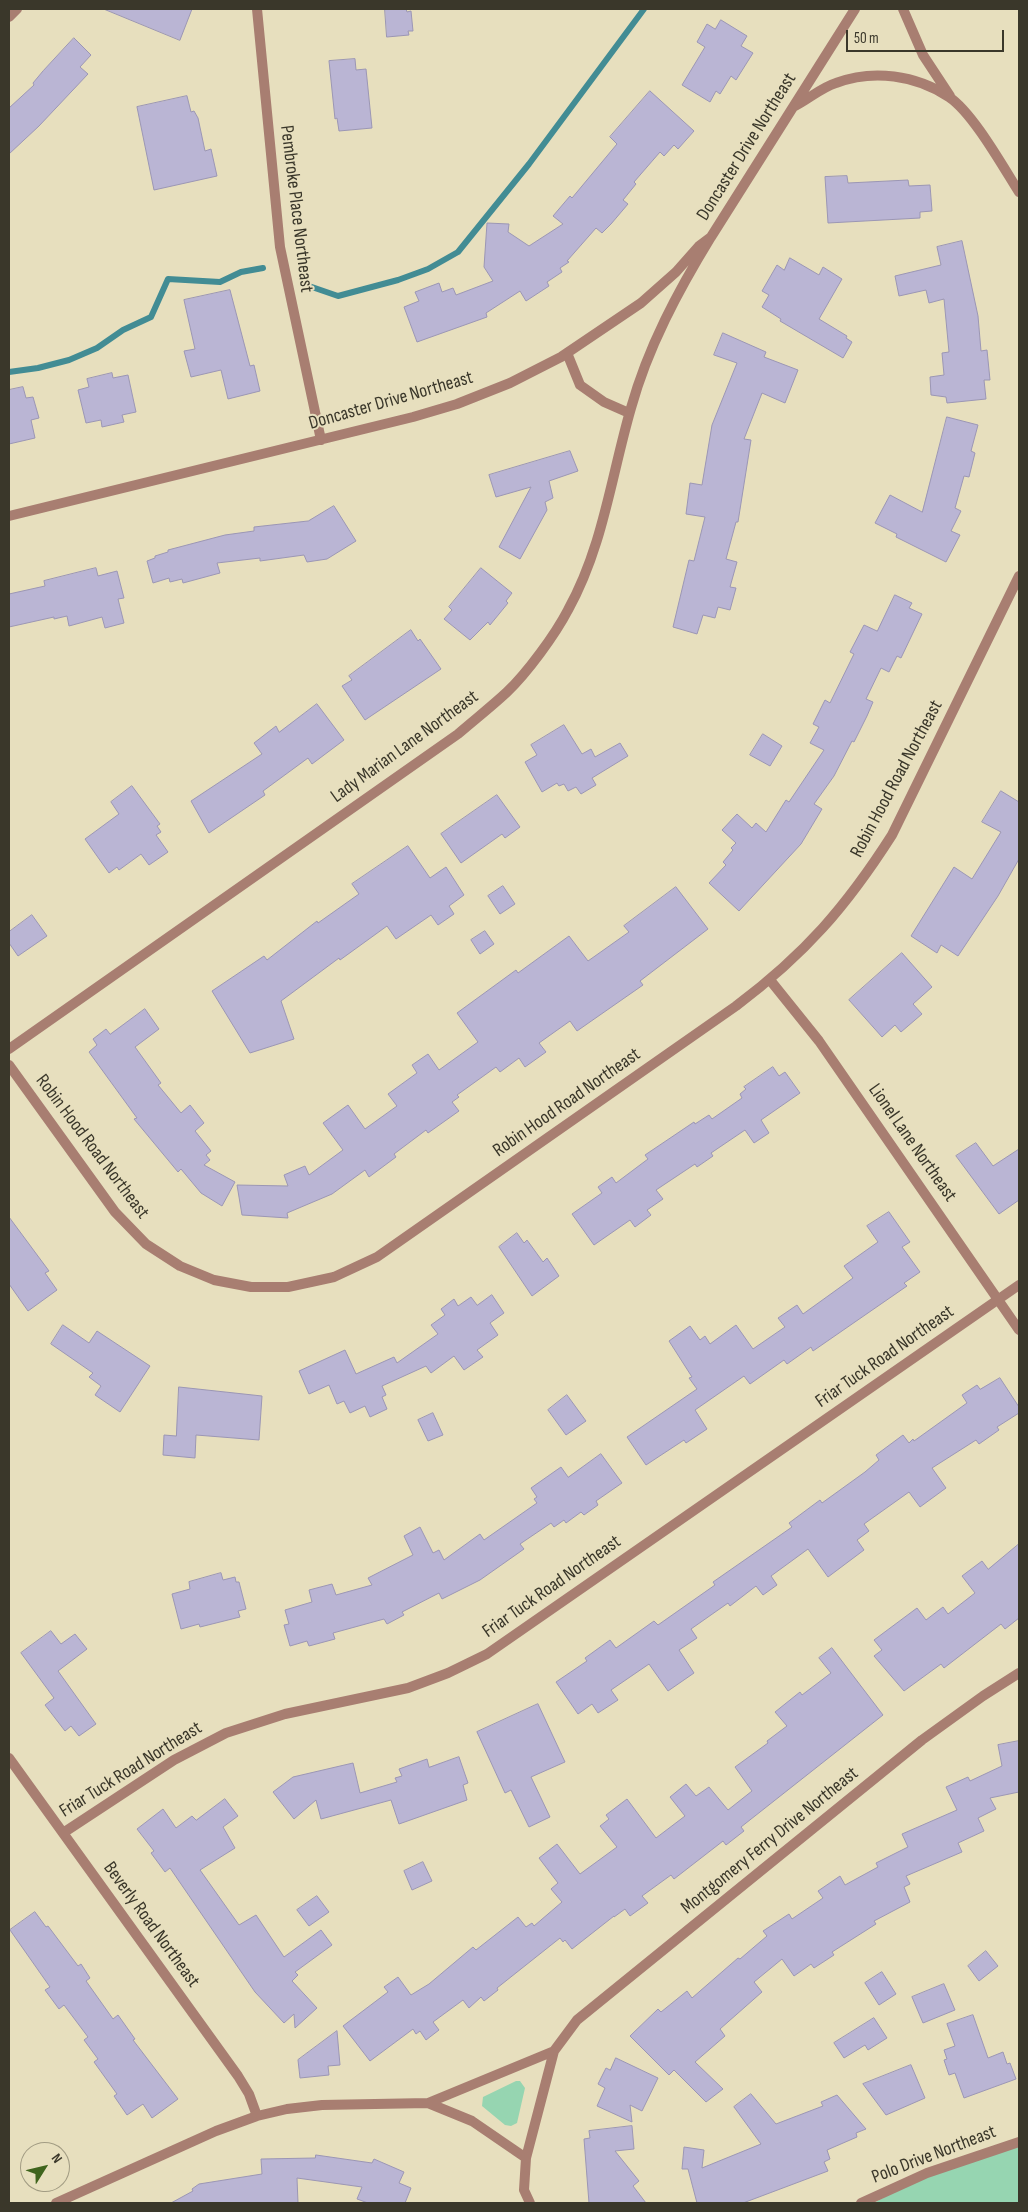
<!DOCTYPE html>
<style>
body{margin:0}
#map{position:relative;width:1028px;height:2212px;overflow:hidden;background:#e7dfbe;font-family:"Sofia Sans Condensed",sans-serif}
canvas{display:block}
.frame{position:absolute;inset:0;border:10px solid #3a372a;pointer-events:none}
.north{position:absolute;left:20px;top:2142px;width:50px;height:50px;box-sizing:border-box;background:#e7dfbe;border:1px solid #a29c83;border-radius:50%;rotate:54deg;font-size:14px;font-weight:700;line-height:20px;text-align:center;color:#3a372a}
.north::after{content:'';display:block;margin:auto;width:18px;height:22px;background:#3f641d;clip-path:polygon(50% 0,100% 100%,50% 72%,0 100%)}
.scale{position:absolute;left:846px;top:30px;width:158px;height:22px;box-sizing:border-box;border:2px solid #3a372a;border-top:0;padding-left:6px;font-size:15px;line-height:18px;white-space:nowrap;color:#3a372a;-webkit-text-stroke:4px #e7dfbe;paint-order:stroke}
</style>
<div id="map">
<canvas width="1028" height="2212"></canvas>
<div class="frame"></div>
<div class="north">N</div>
<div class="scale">50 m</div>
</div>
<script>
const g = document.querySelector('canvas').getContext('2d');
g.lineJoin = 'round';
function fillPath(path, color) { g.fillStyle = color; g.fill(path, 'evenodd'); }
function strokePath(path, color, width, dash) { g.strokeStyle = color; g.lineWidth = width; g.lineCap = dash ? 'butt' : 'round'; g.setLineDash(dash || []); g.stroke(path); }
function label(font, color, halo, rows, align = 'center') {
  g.font = font + ' "Sofia Sans Condensed",sans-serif'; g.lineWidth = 4; g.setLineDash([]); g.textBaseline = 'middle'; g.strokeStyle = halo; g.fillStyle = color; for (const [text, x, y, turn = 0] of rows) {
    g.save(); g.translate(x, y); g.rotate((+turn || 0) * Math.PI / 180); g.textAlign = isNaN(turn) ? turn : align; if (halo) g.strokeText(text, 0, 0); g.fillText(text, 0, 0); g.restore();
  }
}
fillPath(new Path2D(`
 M516,2081h4l5,7 -8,35 -6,3 -6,-1 -23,-19 1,-9z
 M1019,2146v57h-145l54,-31z`), '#96d5b1');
strokePath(new Path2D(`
 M309,286l29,10 60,-16 30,-11 30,-17 71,-88 115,-155
 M9,372l29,-4 31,-8 28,-12 26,-18 28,-13 17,-38 52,3 21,-10 22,-4`), '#428c94', 6);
const building = new Path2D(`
 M104,9h88l-12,31z
 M385,9h21l1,3 4,-1 2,20h-5l1,4 -22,2z
 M721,20l26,16 -6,10 12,7 -17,27 -5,-4 -11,18 -4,-3 -6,11 -28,-17 23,-38 -8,-5 10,-18 8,5z
 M74,38l17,17 -11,12 8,7 -49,52 -30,28v-46l25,-23 -1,-2 10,-12z
 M355,59l1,11 10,-1 6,59 -33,3 -2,-13 -2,1 -6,-58z
 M650,91l44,40 -16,18 -4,-4 -10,11 -4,-4 -26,30 2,2 -13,16 5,4 -17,20 -9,9 -6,-5 -29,33 2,1 -9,6 2,4 -15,10 2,4 -23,15 -6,-10 -34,22 1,4 -70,25 -13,-35 15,-6 -4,-9 24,-9 3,9 11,-4 3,7 37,-14 -9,-14 3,-44 22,1 -1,8 21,14 34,-22 -10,-8 17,-20 2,2 45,-54 -7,-7z
 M187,96l4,16 3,-1 4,7 7,33 6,-2 6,27 -63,14 -17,-83z
 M847,176l1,7 60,-3 1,6 21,-1 2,26 -12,1v6l-92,5 -3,-46z
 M962,241l16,75 3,35 6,-1 3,30h-6l2,19 -39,4 -1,-6 -15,-2 -1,-18 14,-2 -2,-22 7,-1 -5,-53 -15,4 -3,-13 -27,6 -4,-20 46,-11 -4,-18z
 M790,258l29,17 4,-8 19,12 -23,40 28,17 -1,2 6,4 -9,16 -63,-37 1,-2 -19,-12 7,-12 -7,-4 15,-26 7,5z
 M230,290l20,76 4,-1 6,26 -32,8 -7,-29 -30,7 -7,-26 11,-2 -11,-49z
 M723,333l43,19 -2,5 34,13 -13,33 -23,-10 -18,46 7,1 -13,82h-2l-10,37 11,3 -7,25 6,1 -6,22 -12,-3 -3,11 -12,-3 -6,19 -24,-7 16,-67 5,1 11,-44 -19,-3 4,-31 12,2 10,-60 25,-62 -23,-8z
 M112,373l1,5 15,-3 8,37 -14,3 2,7 -22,5 -1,-7 -15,3 -8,-33 11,-3 -2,-8z
 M23,387l3,11 7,-1 6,21 -8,2 4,18 -26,6v-54z
 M947,417l31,8 -7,26 4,2 -6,24 -5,-1 -9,32 6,3 -10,20 9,4 -14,27 -50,-25 1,-3 -22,-11 15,-28 32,17z
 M570,451l8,20 -29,10 4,17 -8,4 2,8 -27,49 -21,-12 32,-60 -35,10 -7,-22z
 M334,506l22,35 -29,18 -20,3 -3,-7 -44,6v-3l-43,5 3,10 -37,10 -1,-4 -12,3 -1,-4 -16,5 -6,-22 8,-3v-2l13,-4v-2l57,-15 29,-4v-4l54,-6z
 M96,568l2,8 19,-5 7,27 -6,1 6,24 -19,5 -3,-11 -33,9 -2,-10 -13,3v-2l-45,10v-33l36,-8 -1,-5z
 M481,568l31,25 -6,8 2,2 -18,22 -2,-3 -18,18 -26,-21 8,-9 -3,-3z
 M895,595l17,8 -3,5 13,6 -21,44 -4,-2 -8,16 -8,-4 -15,31 7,3 -6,14 -13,26 -2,-1 -18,35 -20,28 8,5 -21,35 -62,67 -30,-28 17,-18 -3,-3 10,-12 -2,-2 5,-5 -14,-13 15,-16 15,14 4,-5 10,9 20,-32 3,2 35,-52 -14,-7 9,-16 -6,-3 12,-24 5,3 24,-49 -4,-2 14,-27 13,6z
 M411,630l7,11 2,-2 21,30 -76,51 -23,-34 10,-6 -3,-4z
 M317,704l27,36 -32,24 -4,-6 -45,33 2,4 -56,38 -18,-32 71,-47 -8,-11 22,-17 3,6z
 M564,725l18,29 9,-5 4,8 25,-14 8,13 -36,22 4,7 -15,9 -5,-7 -8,4 -4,-7 -5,2 -2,-3 -15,9 -17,-30 12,-7 -6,-10z
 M763,734l19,12 -12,20 -20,-11z
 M132,786l28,38 -3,2 4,6 -5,3 12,17 -19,13 -8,-11 -22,16 -2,-3 -8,6 -24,-34 34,-25 -8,-12z
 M1001,791l18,11v57l-21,37 -40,60 -17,-11 -4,8 -26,-17 43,-69 18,12 29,-47 -19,-10z
 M497,795l23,32 -15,11 -3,-4 -41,29 -20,-29z
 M408,846l22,32 16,-11 18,28 -15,11 5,8 -16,11 -7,-10 -35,24 -9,-13 -47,34 -1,-2 -58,43 13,38 -44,14 -38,-62 52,-35 3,4 50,-39 1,2 41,-29 -7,-10z
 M503,886l12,18 -15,10 -12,-18z
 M676,887l32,42 -68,52 3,4 -66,46 -7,-10 -31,22 7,9 -21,15 -6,-9 -19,14 -4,-5 -39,28 2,2 -7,5 7,9 -31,22 -2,-3 -32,24 2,3 -27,20 -4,-7 -33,24 -45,19 1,5 -46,-3 -5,-30 51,1 -4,-11 21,-9 4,9 34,-25 -20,-27 25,-18 17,24 32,-23 -9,-12 29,-21 -5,-8 16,-11 11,16 39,-28 -21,-29 59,-43 2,3 51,-37 19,25 41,-29 -5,-6z
 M32,915l15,21 -29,20 -9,-13v-11z
 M485,931l9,13 -14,10 -9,-14z
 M902,953l30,34 -19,17 9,10 -21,18 -6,-7 -13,12 -33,-37z
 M145,1009l14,20 -24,18 26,36 -3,2 23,28 9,-8 14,18 -9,8 16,20 -5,4 4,5 -6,5 31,17 -13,24 -21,-13 -20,-24 -3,3 -44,-53 3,-1 -48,-66 8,-7 -4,-6 13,-10 4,5z
 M773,1067l6,9 6,-4 15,21 -39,27 8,13 -15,10 -9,-13 -34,23 2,3 -16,11 -2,-3 -39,26 7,9 -16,11 4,5 -16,12 -5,-7 -36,25 -22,-31 30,-21 -4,-6 14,-10 4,6 32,-24 -3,-4 49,-33 1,2 14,-9 3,4 30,-21 -2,-4 6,-5 -2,-2z
 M976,1143l17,23 26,-17v51l-20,14 -43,-58z
 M889,1212l21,30 -8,5 18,25 -16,11 3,3 -94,65 -2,-4 -24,17 -3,-4 -34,24 -6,-8 -49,34 12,19 -21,14 -2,-3 -38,25 -19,-28 70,-48 -8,-11 3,-1 -23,-36 21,-15 10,14 5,-4 5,8 26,-19 17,24 32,-22 -7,-9 19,-13 6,9 50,-36 -9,-12 34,-24 -11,-16z
 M9,1217l40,54 -4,2 12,17 -29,21 -19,-27z
 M517,1233l7,10 3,-3 16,22 4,-4 12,18 -27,20 -33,-49z
 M492,1295l12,18 -14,10 8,12 -21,15 6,7 -19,13 -10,-14 -23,17 -5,-7 -44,20 4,9 -4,2 5,12 -17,8 -5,-11 -15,7 -6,-12 -7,3 -8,-19 -20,9 -10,-23 46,-21 11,24 38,-17 3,6 41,-29 -7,-9 14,-10 -4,-6 13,-10 4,7 13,-9 6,8z
 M63,1325l26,18 8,-12 53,35 -30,46 -25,-17 6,-9 -12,-9 4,-4 -42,-29z
 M1000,1378l19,29v6l-22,14 2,3 -20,14 -3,-4 -44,28 14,20 -26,19 -11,-15 -45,32 5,7 -12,9 7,10 -36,27 -20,-28 -37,27 6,9 -14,10 -7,-9 -26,20 -2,-3 -37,26 6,9 -18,12 15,23 -26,18 -19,-27 -38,26 7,10 -20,13 -6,-9 -14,10 -22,-32 31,-21 -2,-3 25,-18 6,8 38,-27 4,4 57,-40 -2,-3 79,-55 -3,-4 31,-23 2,3 43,-31 14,-12 -3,-5 27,-20 6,8 4,-4 1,2 53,-38 -5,-8 15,-10 3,4z
 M179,1387l83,9 -3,44 -63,-5 -1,23 -32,-3 1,-20 12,1z
 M567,1395l19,26 -20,14 -18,-25z
 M433,1413l10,22 -15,6 -10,-21z
 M601,1454l21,29 -26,18 2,4 -14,10 -3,-3 -15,11 -2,-3 -10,7 -3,-4 -31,21 4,5 -44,31 -38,19 -3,-6 -37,19 2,3 -17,9 -3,-5 -51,14 2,6 -26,7 -2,-5 -17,5 -6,-21 5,-1 -4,-14 27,-8 -3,-12 23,-6 4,11 36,-10 -4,-7 45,-23 -9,-19 16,-9 13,26 6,-3 5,10 36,-26 4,6 53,-37 -3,-4 3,-2 -6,-9 30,-21 7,10z
 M1019,1544v74l-14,11 -4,-5 -57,44 -3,-4 -37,27 -30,-35 8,-6 -8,-10 43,-32 9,12 17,-13 5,7 27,-21 -13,-17 20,-15 6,8z
 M221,1573l2,7 12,-3 1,5h3l7,27 -8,2 2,6 -40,10 -1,-3 -18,5 -9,-35 18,-5 -1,-7z
 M51,1631l10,13 14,-10 12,15 -29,22 38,53 -17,12 -8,-10 -6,5 -20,-26 9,-7 -33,-45z
 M832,1648l51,67 -142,112 3,4 -18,14 -3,-4 -49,38 -3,-4 -29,21 6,7 -18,13 -5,-7 -11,8v-1l-42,33 -7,-9 -2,2 -3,-4 -63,50 1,2 -14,11 -3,-4 -12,11 -6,-8 -30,22 6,8 -13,10 -6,-9 -4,3 -3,-5 -43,32 -27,-35 45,-34 -4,-5 14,-10 13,18 18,-11 44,-37 3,3 42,-33 8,10 6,-4 2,3 28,-24 -11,-13 7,-6 -19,-25 18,-14 23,30 37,-27 -17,-21 9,-7 -3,-4 21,-16 29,39 29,-22 -15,-19 16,-13 10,12 13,-9 19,23 24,-19 -17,-24 33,-24 -1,-2 20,-15 -12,-14 25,-20 2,3 29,-22 -12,-15z
 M538,1704l27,58 -34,15 19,40 -21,10 -18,-37 -6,3 -28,-61z
 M1019,1741v51l-29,6 6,11 -18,9 6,13 -26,12 4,9 -56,24 4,8 -6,3 6,15 -36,19 2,3 -44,28 2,3 -20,13 -3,-4 -17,12 -12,-17 -28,23 8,10 -42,37 5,7 -30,26 28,27 -17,13 -32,-32 -5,5 -39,-39 28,-27 3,3 26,-21 5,7 46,-40 2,1 27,-23 -4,-5 26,-17 3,5 31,-21 -5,-7 22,-15 5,9 33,-18 -2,-4 32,-16 -6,-13 55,-24 -11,-23 22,-10 2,4 32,-15 -4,-21z
 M459,1757l9,26 -5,2 4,15 -68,24 -8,-24 -70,19 -5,-19 -22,19 -21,-27 20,-15 60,-14 7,30 37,-11 -2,-4 7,-2 -3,-7 28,-10 2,8z
 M225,1799l13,17 -15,11 12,21 -35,22 39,55 17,-10 28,42 37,-27 11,15 -37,27 3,3 -6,6 25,27 -22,20 -1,-14 -10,9 -29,-31 -85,-124 -5,4 -14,-19 3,-2 -17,-22 26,-20 13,19 16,-12 4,4z
 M423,1862l9,19 -20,9 -8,-19z
 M317,1896l12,16 -20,14 -12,-16z
 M35,1912l11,15 2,-1 30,40 3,-2 9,14 -4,3 27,38 5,-4 17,24 -2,1 45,59 -26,19 -9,-14 -16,11 -13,-19 3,-2 -23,-32 4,-3 -14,-19 4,-3 -24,-32 -5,4 -14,-19 5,-3 -40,-57z
 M986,1951l12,15 -19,15 -11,-15z
 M882,1972l14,22 -17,11 -14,-22z
 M944,1984l11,26 -32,13 -11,-26z
 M973,2015l15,43 15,-6 4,12 3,-1 6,16 -52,19 -9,-25 -6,2 -5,-15 3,-1 -3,-9 11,-4 -8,-22z
 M874,2018l13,20 -19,12 -3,-5 -21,13 -10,-15z
 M337,2031l3,34 -12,1 1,9 -29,3 -2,-18z
 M616,2058l42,20 -16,33 -12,-6 2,17 -35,-16 8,-18 -7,-4 8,-16 4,2z
 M911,2065l14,33 -39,17 -23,-31z
 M751,2094l25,30 47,-18 -2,-4 16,-7 29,34 -10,4 1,4 -30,13 3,9 -6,3 4,9 -85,32h-46l-9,-34h-6l2,-22 20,3 -2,18 59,-24 -27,-37z
 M632,2126l2,23 -19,2 24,30 -6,5 13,17h-57l-5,-64 6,-1 -1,-7z
 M316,2155l56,8 2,-4 30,13 -5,11 12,5 -6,15h-37l-11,-4 5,-12 -65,-9 1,25h-127l22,-12 -1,-2 7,-5 63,-10 -1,-15 54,-1z`);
fillPath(building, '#bab5d4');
strokePath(building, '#9b96b4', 1);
strokePath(new Path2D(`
 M257,9l23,238 41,193
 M903,9l20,46 27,41
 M9,17l8,-8
 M793,107c15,-7 27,-19 43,-24 37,-14 80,-8 113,14 24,16 54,70 70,95
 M567,353l13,32 24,17 25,11
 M9,516l404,-99 44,-13 53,-21 51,-26 80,-54 35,-31 23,-26 12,-9 144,-228
 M770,980l49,61 200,289
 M9,1049l449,-315c16,-14 33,-27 49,-42 20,-19 48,-57 61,-82 35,-63 43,-133 63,-202 17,-61 47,-117 80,-171
 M9,1065l106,147 31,32 34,22 34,14 37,7h37l46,-10 43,-20 359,-251c69,-52 110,-99 156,-171l127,-259
 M9,1758l229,318 11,18 8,22
 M63,1833l111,-73 52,-27 59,-19 123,-26 40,-15 39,-19 532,-369
 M428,2103l44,18 54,37
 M56,2203l160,-72 41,-15 30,-7 35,-4 106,-2 126,-52
 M530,2203l-6,-13 2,-32 28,-107 23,-31 345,-280 61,-44 36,-23
 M861,2203l66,-30 92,-31`), '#a87e71', 10);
label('19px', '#3a372a', '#e7dfbe', [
 ["Doncaster Drive Northeast",747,147,-58],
 ["Pembroke Place Northeast",296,209,83],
 ["Doncaster Drive Northeast",391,401,-16],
 ["Lady Marian Lane Northeast",405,747,-36],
 ["Robin Hood Road Northeast",897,779,-62],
 ["Robin Hood Road Northeast",567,1103,-35],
 ["Lionel Lane Northeast",912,1143,55],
 ["Robin Hood Road Northeast",92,1147,53],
 ["Friar Tuck Road Northeast",885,1357,-35],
 ["Friar Tuck Road Northeast",552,1587,-35],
 ["Friar Tuck Road Northeast",131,1770,-32],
 ["Montgomery Ferry Drive Northeast",770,1841,-39],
 ["Beverly Road Northeast",151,1925,54],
 ["Polo Drive Northeast",934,2155,-21]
]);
</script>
